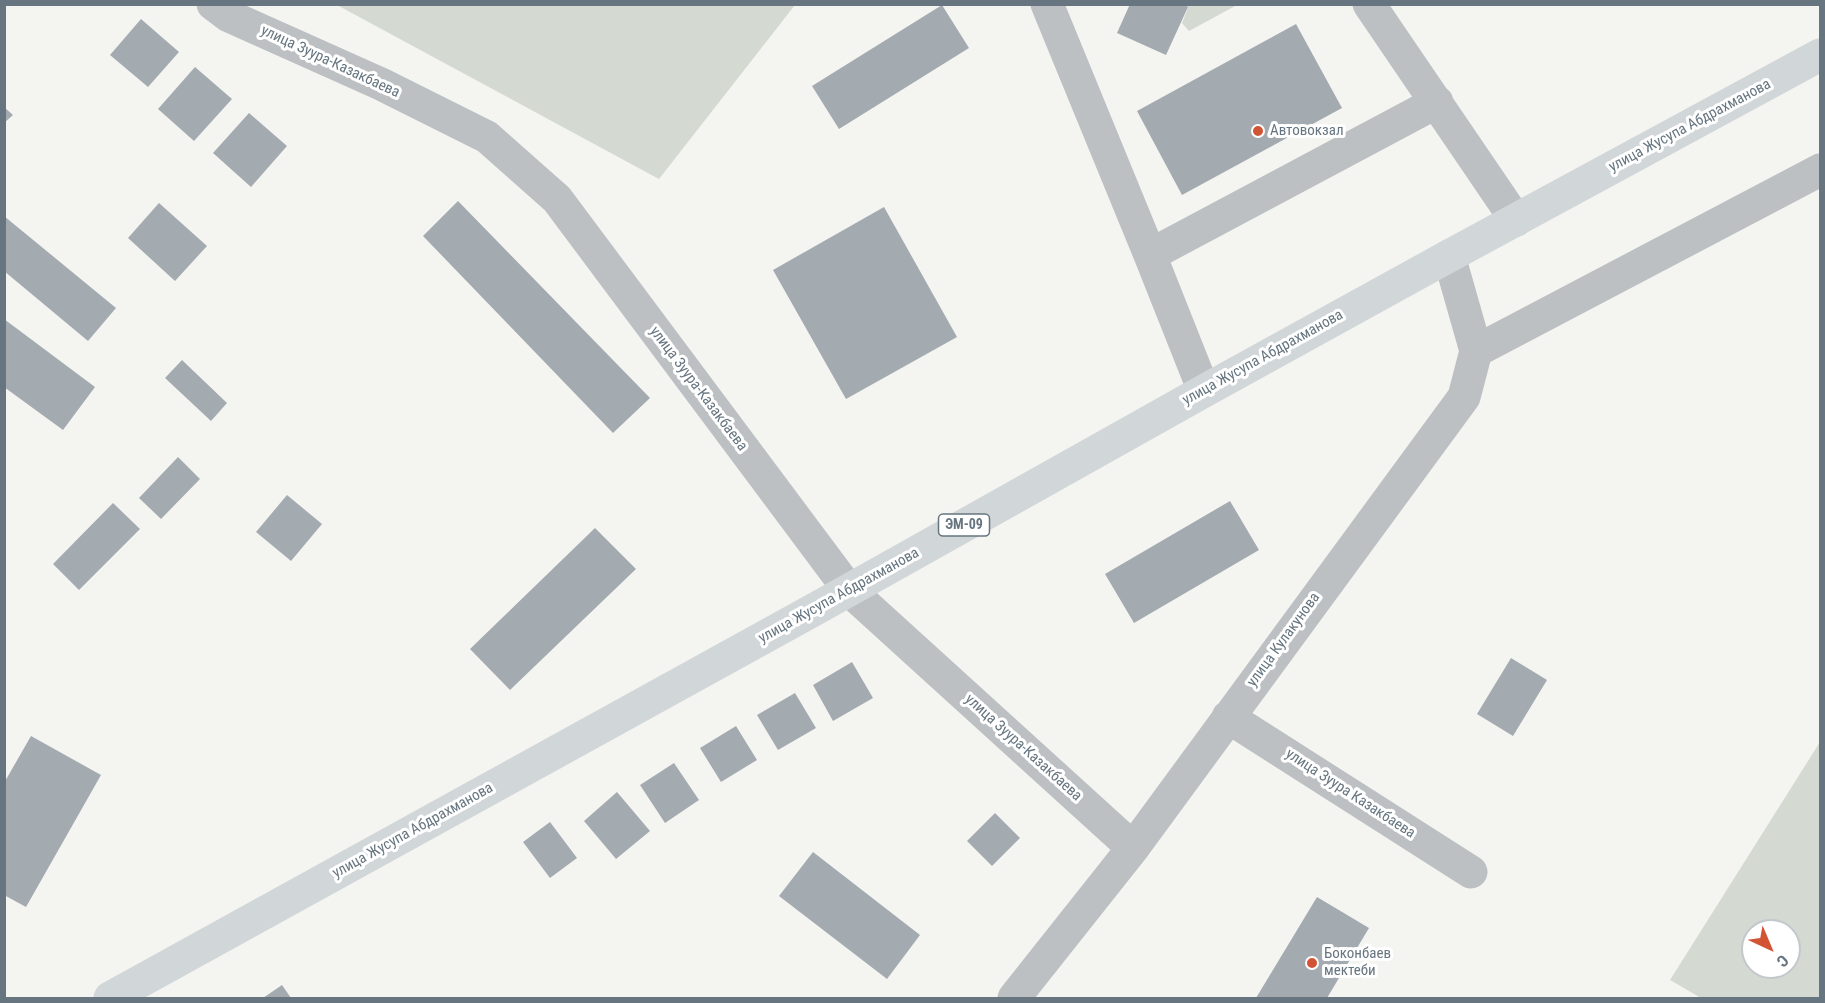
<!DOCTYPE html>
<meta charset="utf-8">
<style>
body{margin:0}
#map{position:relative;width:1825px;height:1003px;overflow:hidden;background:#f4f4f1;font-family:"Roboto Condensed",sans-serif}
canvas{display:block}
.frame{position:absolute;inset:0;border:6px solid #66757f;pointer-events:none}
.north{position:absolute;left:1741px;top:919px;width:60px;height:60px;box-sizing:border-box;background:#fff;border:2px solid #c2c8cc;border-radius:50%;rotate:136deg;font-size:16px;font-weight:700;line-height:24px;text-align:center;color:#66757f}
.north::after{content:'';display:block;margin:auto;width:21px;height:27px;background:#d15535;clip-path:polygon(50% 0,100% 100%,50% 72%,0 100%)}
</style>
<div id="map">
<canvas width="1825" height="1003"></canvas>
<div class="frame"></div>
<div class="north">С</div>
</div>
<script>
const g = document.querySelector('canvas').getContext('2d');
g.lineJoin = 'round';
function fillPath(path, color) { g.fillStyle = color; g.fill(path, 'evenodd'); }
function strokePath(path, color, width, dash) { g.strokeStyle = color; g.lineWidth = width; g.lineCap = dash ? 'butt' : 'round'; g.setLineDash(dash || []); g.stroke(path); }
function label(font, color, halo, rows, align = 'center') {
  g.font = font + ' "Roboto Condensed",sans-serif'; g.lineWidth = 6; g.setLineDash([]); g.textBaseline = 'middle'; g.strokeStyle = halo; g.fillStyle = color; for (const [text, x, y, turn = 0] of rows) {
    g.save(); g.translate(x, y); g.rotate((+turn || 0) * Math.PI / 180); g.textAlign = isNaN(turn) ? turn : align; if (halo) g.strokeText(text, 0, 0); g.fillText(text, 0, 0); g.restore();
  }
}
fillPath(new Path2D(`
 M337,5h458l-136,174z
 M1182,5h55l-48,26 -7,-8 6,-15z
 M1820,742v256h-119l-31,-18zM1753,931h36v36h-36z`), '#d4d9d1');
fillPath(new Path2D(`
 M1130,4h52l6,3 -22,48 -49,-22z
 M942,5l27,43 -130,81 -27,-43z
 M141,19l38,33 -31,35 -38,-32z
 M1296,24l46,84 -160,87 -45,-84z
 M195,67l37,32 -38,42 -36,-32z
 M4,107l9,8 -9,8z
 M249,113l38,33 -36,41 -38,-34z
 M458,201l192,197 -37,35 -190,-197z
 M159,203l48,43 -32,35 -47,-43z
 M884,207l73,130 -111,62 -73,-129z
 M4,216l112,92 -28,33 -84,-70z
 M4,319l91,68 -32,43 -59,-43z
 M182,360l45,43 -16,18 -46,-43z
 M178,457l22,22 -39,40 -22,-21z
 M287,495l35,29 -31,37 -35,-29z
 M1230,501l29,49 -125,73 -29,-49z
 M113,503l27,26 -61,61 -26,-26z
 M595,528l41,41 -126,121 -40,-41z
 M1511,658l36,22 -34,56 -36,-22z
 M852,662l21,36 -40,23 -20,-36z
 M795,693l21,35 -38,22 -21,-35z
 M736,726l21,34 -36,22 -21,-34z
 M31,736l70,39 -75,132 -22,-12v-112z
 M674,763l25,37 -34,23 -25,-38z
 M617,792l33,39 -34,28 -32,-38z
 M995,813l25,25 -28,28 -25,-25z
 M550,822l27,36 -27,20 -27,-36z
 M813,852l107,83 -33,44 -108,-83z
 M1317,897l52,31 -42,70h-71z
 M282,985l9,13h-28z`), '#a4abb0');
strokePath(new Path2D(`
 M213,4l16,12 152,68 106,53 70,62 292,391 284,258
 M1047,4l103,251 54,136
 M1369,4l147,216
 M1150,255l287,-153
 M1476,351l344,-181
 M1228,717l243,155
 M1014,998l119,-150 331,-451 12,-46 -27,-95`), '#bcc0c3', 33);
strokePath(new Path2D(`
 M110,998l707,-390 387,-217 245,-135 371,-201`), '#d1d6d9', 33);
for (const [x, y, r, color] of [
 [1258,131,6,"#d15535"],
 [1312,963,6,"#d15535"]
]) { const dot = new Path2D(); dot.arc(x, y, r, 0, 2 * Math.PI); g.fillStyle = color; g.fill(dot); strokePath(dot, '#fff', 2); }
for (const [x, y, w] of [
 [964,525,51]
]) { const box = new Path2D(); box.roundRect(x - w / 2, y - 11, w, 22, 4.5); g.fillStyle = '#fff'; g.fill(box); strokePath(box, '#66757f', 1.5); }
label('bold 14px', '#66757f', null, [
 ["ЭМ-09",964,525]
]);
label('15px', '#66757f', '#fff', [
 ["улица Зуура-Казакбаева",330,62,25],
 ["улица Жусупа Абдрахманова",1690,126,-28],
 ["улица Жусупа Абдрахманова",1263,358,-29],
 ["улица Зуура-Казакбаева",698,389,53],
 ["улица Жусупа Абдрахманова",839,596,-29],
 ["улица Кулакунова",1284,640,-54],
 ["улица Зуура-Казакбаева",1023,748,42],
 ["улица Зуура Казакбаева",1350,794,33],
 ["улица Жусупа Абдрахманова",413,831,-29]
]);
label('15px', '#66757f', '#fff', [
 ["Автовокзал",1270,131],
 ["Боконбаев",1324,954],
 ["мектеби",1324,971]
], 'left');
</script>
